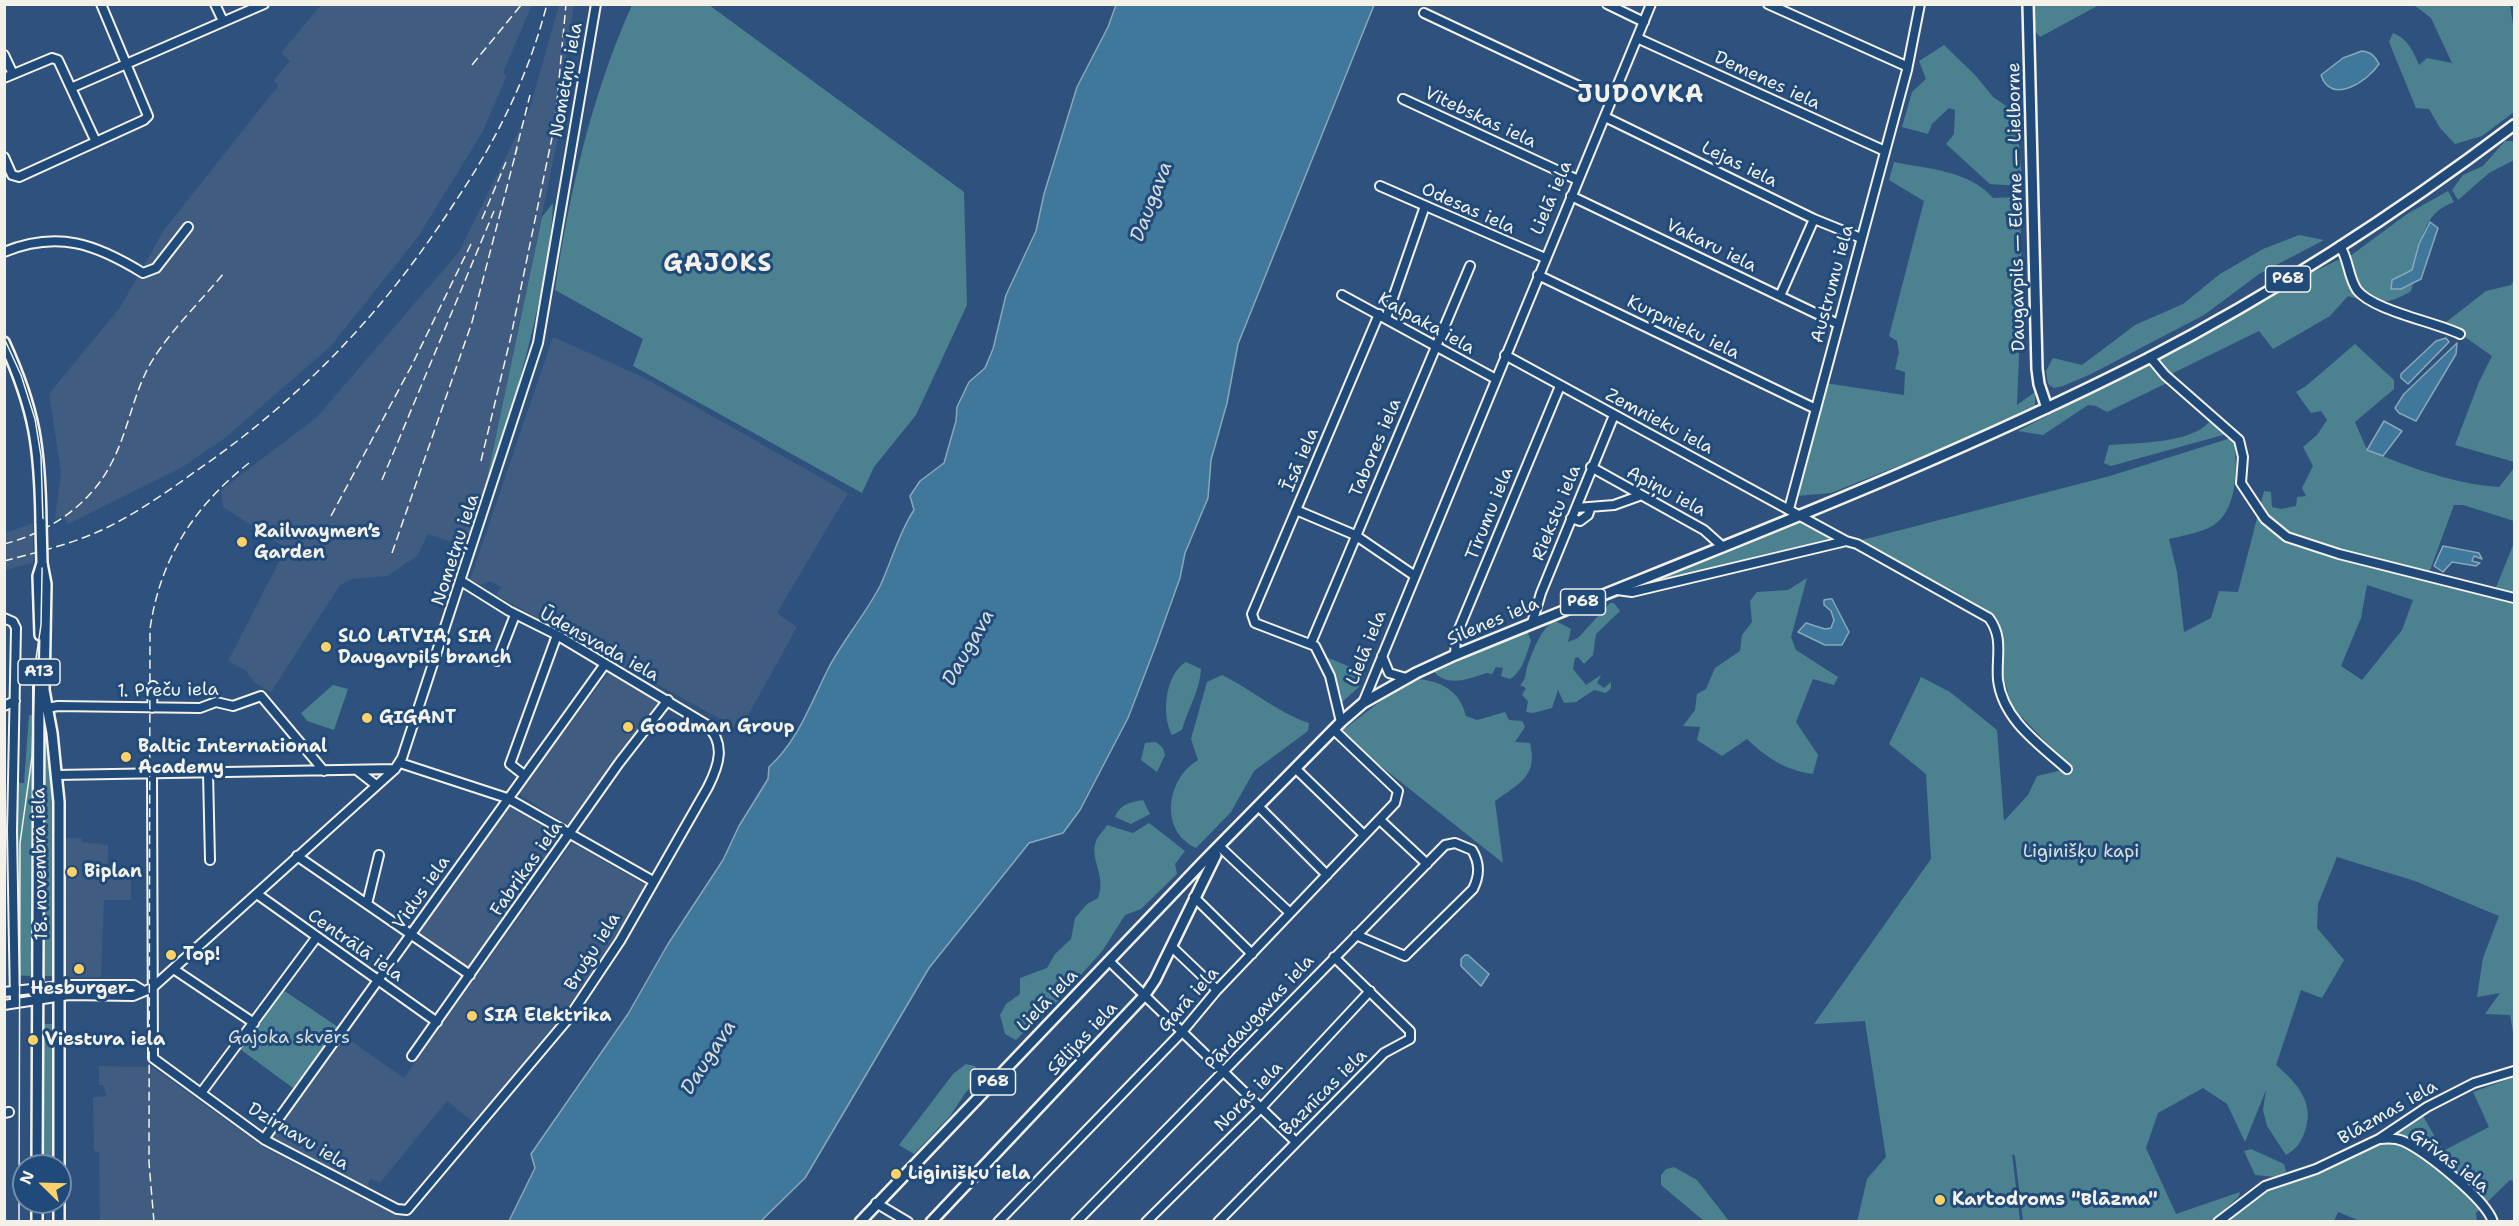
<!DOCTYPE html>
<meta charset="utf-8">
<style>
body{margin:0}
#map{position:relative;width:2519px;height:1226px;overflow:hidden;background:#2e527d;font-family:"Shantell Sans",sans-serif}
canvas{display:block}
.frame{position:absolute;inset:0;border:6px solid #f4f1e8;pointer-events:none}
.north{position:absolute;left:12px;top:1154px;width:60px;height:60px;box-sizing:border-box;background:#1f4a7a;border:2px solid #748da6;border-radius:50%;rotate:293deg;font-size:16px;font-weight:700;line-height:24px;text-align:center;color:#f4f1e8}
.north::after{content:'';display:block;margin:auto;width:21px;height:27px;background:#ffd166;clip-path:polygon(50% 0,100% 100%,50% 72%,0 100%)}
</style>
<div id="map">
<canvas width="2519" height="1226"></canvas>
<div class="frame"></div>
<div class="north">N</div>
</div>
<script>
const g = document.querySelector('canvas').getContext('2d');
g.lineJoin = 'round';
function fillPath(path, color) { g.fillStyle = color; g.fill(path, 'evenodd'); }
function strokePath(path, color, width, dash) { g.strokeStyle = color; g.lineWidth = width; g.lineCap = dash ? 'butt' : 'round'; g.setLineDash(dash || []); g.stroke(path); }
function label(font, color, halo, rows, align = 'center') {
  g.font = font + ' "Shantell Sans",sans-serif'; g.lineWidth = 6; g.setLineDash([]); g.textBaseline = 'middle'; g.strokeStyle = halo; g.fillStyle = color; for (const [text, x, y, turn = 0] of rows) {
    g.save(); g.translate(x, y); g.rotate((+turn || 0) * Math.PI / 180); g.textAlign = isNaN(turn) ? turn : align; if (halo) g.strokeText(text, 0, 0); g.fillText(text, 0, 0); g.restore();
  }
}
fillPath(new Path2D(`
 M321,5h211l-29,68 4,2 -24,56 -65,106 -88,110 -105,91 -44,30 -113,56 -5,-8 -8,3 6,-47 -12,-78 72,-88 43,-76 114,-144 -4,-6 16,-19 -9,-8z
 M559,5h15l-8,55 -1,44 -80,384 -19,59 -38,-13 -11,22 -30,20 -35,3 -12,6 -69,107 -16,-9 -9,-12 -18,-10 58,-113 -63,-41 -2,-17 95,-72 143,-166 71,-144z
 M553,337l90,40 205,116 -71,120 20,14 -57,103 -244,-135 5,-8 -4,-2 -7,-4 -9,4 -11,-5z
 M33,523v40l-28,7v-37z
 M609,672l51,29 -92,125 -50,-33z
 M508,806l55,32 -93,131 -52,-36z
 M66,838h15l1,4 26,3v32l23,1v22h-27l-3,77h-37z
 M572,843l75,43 -39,72 -41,59 -94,105 -26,-21 -67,82 -10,-4 -4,10 -94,-52 72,-101 60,42z
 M99,1066l53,1 113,81 138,71 -2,3 -301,-1 -1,-69 -5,-1 -1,-54 14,-1 -4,-11h-4z`), '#405c81');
fillPath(new Path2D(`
 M632,5h77l255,187 3,113 -51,110 -42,52 -12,26 -229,-127 10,-27 -88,-49c14,-97 37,-196 77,-285z
 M2034,5v-1l65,1 -59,32 -6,-7z
 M2414,5h96l4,26v81l-32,24 -27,8 -15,-16 -11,-19 -13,-1 -27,-66 4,-9c15,6 20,18 26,32l8,-7 25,5 -21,-45z
 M1944,45l32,31 17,21 23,16 6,64 -4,9 -28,-2 -44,-40 8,-10 1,-24 -6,-2 -17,16 -4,10 -26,-7 10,-35 14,-13 -7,-18z
 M2505,141h9v19l-25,13 -31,27 -6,-10 11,-15 20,-9z
 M1894,162c33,7 75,8 99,36l27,-1 2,83 -5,125 18,-13v15l-22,13 -182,73 -35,3 29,-113 79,12 1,-23 -10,-3 4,-17 -2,-11 -8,-5 35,-135 -35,-21z
 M2448,191l6,11c-33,12 -31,39 -42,68l-20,10 9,9 12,-5 -2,7c-24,15 -38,13 -63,5l-18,20 -57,33 -14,-18 -88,43 -13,-14 155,-88 25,-12 4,2 65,-48z
 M553,203c-3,68 -22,133 -39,199 -6,27 -11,64 -29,86l57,-271z
 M2299,235l25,5 -65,34 -55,41 -113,59 -28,12 -9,2 -6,-4 -2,-13 7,-13 29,7 53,-40 48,-21 37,-30 43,-25z
 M2514,281v181l-59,-17 24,-63 13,-26 -47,-33 41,-32 25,-6z
 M2355,344l39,36v9l-39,33 12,28c43,17 86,34 132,37l15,-19v53l-51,-16h-9l-25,68 66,17 19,-47v495l-4,-23 -25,-1 15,-21 -23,4 6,-39 16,-42 -84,-35 -78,-24 -19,47 -1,24 27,32 -22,38 -21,-8 -25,75c22,19 40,39 28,69 -5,11 -8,15 -18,21l-19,-29 -4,-16 3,-20 -21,52 -18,-38 -24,-16 -45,25 -12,35 30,66 64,-22 -1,4 -26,25h-190l-8,-65 -3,-2 8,67 -163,1 10,-43 19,-22 -21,-136 -51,3 117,-165 -5,-85 -37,-30 32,-67 29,15 47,38 7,91 24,-26 9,-19 34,-8 -59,-61 -8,-28 -7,-60 -39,-26 -100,-52 252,-65 124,-39c3,29 6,79 -28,92 -12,5 -25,7 -37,10l8,33 7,60 27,-14 8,-27 19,1 26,-101 7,1 1,15 9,2 15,-3 1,-9 9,-1 -4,-8 11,-22 -10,-19 14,-12 10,-15 -6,-9 -10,2 -15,-21 10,-6zM2367,585l46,15 -11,30 -40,50 -21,-14 20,-48z
 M2149,363l18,20 -60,29 -11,-6 -8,-1 -45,30 -25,-4z
 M2209,422l21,11 -119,33 -7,-3 5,-18c27,-2 83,-2 100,-23z
 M1800,520l39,19 -204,49z
 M1807,578l-16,59 5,13 42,27 -4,8 -21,-6 -17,43 22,33 -5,19c-28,-4 -46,-16 -66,-35l-25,17 -25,-16 3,-13 -17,-1 12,-16 2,-16 9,-5 9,-21 25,-17 2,-16 10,-13 -2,-21 7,-9 31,-2z
 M1610,603h4l6,8 -24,23 -3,21 -9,9 -6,-7 -3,1 -2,11 13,16 15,-10 -4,8 7,5 7,-6v6l-5,5 -12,-3 -18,12 -12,1 -6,-13 -6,18 -19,5 -7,-1 2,-11 -6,-6 4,-7 -6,-3c7,-6 5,-13 8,-21 6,-16 12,-33 26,-44l17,9 -3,13 10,-4z
 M1524,633h4l3,8c-5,14 -8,30 -21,38l-9,-3 2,-8 -7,-1 -4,7 -5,-1c-17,5 -38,15 -53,-1z
 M1321,655l44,18 -6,14 -18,16v-10z
 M1186,662l15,7c-1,22 -13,39 -19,61l-10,5c-11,-20 -7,-61 14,-73z
 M1222,675c29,14 56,38 87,48l-1,8 -54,40 -23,41 -35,36c-37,-17 -30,-69 2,-88l-7,-21 16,-57z
 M1415,679c26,1 45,12 51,37l11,4 28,-8 4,8 13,1 3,6 -10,15 15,1c8,34 -11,40 -35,58l8,62 -159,-126 -1,-7 48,-37z
 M333,685l15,4 -14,41 -27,-9 -6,-8z
 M29,715h6l-2,214 -3,47 -15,-1 3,-192h6z
 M45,715l10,84v177h-14v-260z
 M1156,742l7,6 2,7 -8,17 -16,-12 4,-17z
 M1143,800l7,14 -19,10 -16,-7c5,-13 16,-15 28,-17z
 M1149,823l36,28 -10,13 2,10 -36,35 -16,6 -22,35 -47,53 -10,6 -30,31 -11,-6 -5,-19 6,-11 14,-10v-16l27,-10 8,-14 16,-15 4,-21 12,-14 11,-6c9,-23 -9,-38 -2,-57 2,-5 8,-11 11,-16l26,8z
 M283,990l55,37 -45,61 -53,-39z
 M55,1008l1,158h-15v-155l2,13h9v-13z
 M966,1064l9,2 5,12 -14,14 -16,24 -36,38 -15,-9 54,-71z
 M2514,1077v104l-4,-1 -34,33 1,8h-117l-22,-9 -4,9h-109l48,-35 52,-16 45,-22 53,-32 20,35 46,-24 -16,-35z
 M2251,1149l33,15 2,8 -10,5 -21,-2 -11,-24z
 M1674,1167l23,13 32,41h-25l-43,-36v-10l5,-6z`), '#4c8290');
const water = new Path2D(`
 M1116,5h258l-136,339 -11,59 -16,57 -3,38 -23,55 -5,25 -24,67 -28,73 -48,92 -17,23 -34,10 -100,125 -124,210 -44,43h-252l26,-53 -4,-14 97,-140 40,-70 55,-84 16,-34 29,-47 1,-12c29,-26 42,-64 59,-98 15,-29 37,-54 52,-83 12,-25 18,-52 34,-76l-4,-14 10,-15 24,-18 12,-42 1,-14 12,-25 16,-14 8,-19 13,-54 30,-64 8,-37 33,-107 31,-60z
 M2362,51c9,1 13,5 17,13 -11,17 -48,42 -58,11l22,-17z
 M2430,222l8,6 -17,51 -20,10h-10l1,-9 20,-10 7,-26z
 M2446,338l3,4 -41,42 -7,-6v-4l35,-33z
 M2457,343l-1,11 -40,67 -17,-8 -4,-5 9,-14z
 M2384,421l18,10 -19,25 -16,-6z
 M2443,546l36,7 3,6 -8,-3 -2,5 8,2 -4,3 -24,-4 -9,10 -9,-6z
 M1829,599h3l17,33 -7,13h-17l-27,-13 8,-9 19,6 6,-1 3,-8 -3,-9 -7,-6v-5z
 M1465,955h3l21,19 -8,12 -20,-20v-7z`);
fillPath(water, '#40789b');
strokePath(water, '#88a8ba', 1.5);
const minor = new Path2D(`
 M215,4l8,17
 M1607,4l37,18
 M1768,4l138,62
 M1424,13l187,88
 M1637,38l248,113
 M4,55l9,19
 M4,78l48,-20 6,2 13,28 193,-84
 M71,88l25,54
 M1403,99l175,81
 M1605,117l209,102 47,19
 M4,157l8,18 7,2 125,-57 4,-4 -47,-112
 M1380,186l165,72
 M1571,196l267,128
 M2340,246c9,14 8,31 17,44 15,20 78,32 103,44
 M4,252c54,-22 92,-8 139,21l13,-5 32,-41
 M1538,275l278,134
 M1342,295l154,84
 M1780,296l34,-77
 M1386,318l39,-112
 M1505,355l341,186 11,3 132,74c15,20 7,39 9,62 5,40 41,64 69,89
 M2150,357l15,18 74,65 4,17 -2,26 24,36 22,18 52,17 175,44
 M1591,467l113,63 19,17
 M1576,508l38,-3 25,-9
 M1789,509l118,-439 13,-66
 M1296,510l59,25 60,41
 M1571,518l9,3 8,-6 2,-6
 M1617,590l15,2 214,-51
 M4,618l9,4 3,6 -4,203 3,172
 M1532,623l9,-30 73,-178
 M1311,643l159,-377
 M1455,655l1,-19 104,-250
 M1382,656l7,17 17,5
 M497,661l18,-46
 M1363,703l288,-699
 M4,706l11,-5
 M47,708l11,-2 142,2 16,-6 17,4 28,-10 63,75
 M152,708l1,-22
 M1341,722l-11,-46 -15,-30 -60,-23 -3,-9 127,-300
 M400,763l107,35 146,83
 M1296,769l68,66
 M358,771l18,14
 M208,773l2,87
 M152,774l1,284 112,82 132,69 10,1 161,-191 52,-78 88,-154c11,-22 18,-43 -1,-62l-150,-90 -48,-24 -48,-30
 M56,775l339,-6
 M524,775l-14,-11 47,-129
 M1259,807l68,68
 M1380,820l47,44
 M1220,847l70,66
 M297,856l173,119
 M257,894l180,128
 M1194,897l58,57
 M367,904l12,-49
 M1172,947l45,43
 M1109,961l187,181
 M175,970l79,53
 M4,992l65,-7h65l8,5
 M4,1005l65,-10 64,1 19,-8 243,-219 7,-11 136,-415 58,-339
 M412,1056l207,-293 49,-63
 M201,1093l115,-155
 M4,1113l5,-1
 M264,1139l341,-475
 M2380,1139c8,-1 16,-1 23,2 22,10 83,58 90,81
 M876,1203l32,19
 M998,1222l184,-190 35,-42 178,-187 3,-12 -64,-61
 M1076,1222c124,-125 247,-251 369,-377l10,-2 17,7c8,13 8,25 1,39l-68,67 -49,-21
 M1146,1222l115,-114 109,-117
 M1218,1222l166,-169 26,-14v-8l-76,-74
 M2218,1222l47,-36 51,-17 63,-30 48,-32 47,-24 40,-12`);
const major = new Path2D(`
 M2028,4l9,365 2,15 8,24
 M4,342c31,68 36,106 37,181
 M42,563l4,21 -2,106 8,43 7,69v364
 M40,635l-2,-59 4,-13
 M37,1166l2,-481
 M37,1202v20
 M59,1202v20
 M860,1222l343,-360 138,-140 22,-19 53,-30 39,-18c232,-96 468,-182 692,-296 129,-67 252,-147 367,-234
 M931,1222l213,-226 11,-16 61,-125`);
strokePath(minor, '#f4f1e8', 12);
strokePath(major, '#f4f1e8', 14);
strokePath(minor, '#1f4a7a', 8);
strokePath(major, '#1f4a7a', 9);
strokePath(new Path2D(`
 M4,338l17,37 14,44 6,37 2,66 -2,103 -6,40 -3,92 -12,86 -1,379`), '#f4f1e8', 1.5);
strokePath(new Path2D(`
 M472,65l50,-61
 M515,155l15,-60
 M482,219l24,-57
 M481,461l30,-125 44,-213 11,-119
 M382,480l112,-269
 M331,516l81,-151 59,-121
 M4,544c44,-11 86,-39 107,-80 16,-30 21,-64 36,-94 16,-32 54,-69 77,-97
 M392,553l80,-231 45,-174
 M4,561c34,-9 68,-17 100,-32 33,-16 63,-37 92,-58 105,-72 188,-159 257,-266 42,-62 75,-127 94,-201
 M154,1222l-5,-59 1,-534c10,-70 44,-123 99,-166`), '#f4f1e8', 1.5, [9, 4.5]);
const majorBridge = new Path2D(`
 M41,523l1,40`);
strokePath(majorBridge, '#f4f1e8', 14, []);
strokePath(majorBridge, '#1f4a7a', 9);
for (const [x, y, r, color] of [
 [242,542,6,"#ffd166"],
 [326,647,6,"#ffd166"],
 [367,718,6,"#ffd166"],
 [628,727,6,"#ffd166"],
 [126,757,6,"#ffd166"],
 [72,872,6,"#ffd166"],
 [171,955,6,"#ffd166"],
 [79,969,6,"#ffd166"],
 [472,1016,6,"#ffd166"],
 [33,1040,6,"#ffd166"],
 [896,1174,6,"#ffd166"],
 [1940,1200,6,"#ffd166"]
]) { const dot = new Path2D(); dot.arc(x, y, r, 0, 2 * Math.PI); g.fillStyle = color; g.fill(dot); strokePath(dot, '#1f4a7a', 2); }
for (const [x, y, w] of [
 [2288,279,45],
 [1583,602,45],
 [39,672,42],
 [993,1082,45]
]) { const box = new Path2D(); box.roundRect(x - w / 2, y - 13, w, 26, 4.5); g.fillStyle = '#1f4a7a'; g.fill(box); strokePath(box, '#f4f1e8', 1.5); }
label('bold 16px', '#f4f1e8', null, [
 ["P68",2288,279],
 ["P68",1583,602],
 ["A13",39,672],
 ["P68",993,1082]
]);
label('18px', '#f4f1e8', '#1f4a7a', [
 ["Nometņu iela",567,80,-80],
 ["Demenes iela",1767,81,25],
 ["Vitebskas iela",1480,118,25],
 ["Lejas iela",1739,165,26],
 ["Lielā iela",1552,198,-67],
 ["Daugavpils — Elerne — Lielborne",2017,207,-91],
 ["Odesas iela",1468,209,24],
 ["Vakaru iela",1711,246,26],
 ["Austrumu iela",1833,284,-75],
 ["Kalpaka iela",1426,324,29],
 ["Kurpnieku iela",1683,328,26],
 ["Zemnieku iela",1659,422,28],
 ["Tabores iela",1376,448,-67],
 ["Īsā iela",1301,460,-67],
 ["Apiņu iela",1666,492,28],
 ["Riekstu iela",1557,513,-68],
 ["Tīrumu iela",1490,514,-68],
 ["Nometņu iela",456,550,-72],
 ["Silenes iela",1493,622,-23],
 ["Ūdensvada iela",599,645,29],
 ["Lielā iela",1367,648,-68],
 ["1. Preču iela",168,691,-1],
 ["18. novembra iela",41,864,-91],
 ["Fabrikas iela",527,869,-55],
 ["Vidus iela",422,893,-55],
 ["Centrālā iela",355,946,35],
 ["Bruģu iela",593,952,-58],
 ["Garā iela",1189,1000,-48],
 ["Lielā iela",1048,1001,-46],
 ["Pārdaugavas iela",1260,1013,-47],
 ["Sēlijas iela",1083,1039,-47],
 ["Baznīcas iela",1324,1093,-45],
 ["Noras iela",1249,1097,-46],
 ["Blāzmas iela",2388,1113,-30],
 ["Dzirnavu iela",298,1137,31],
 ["Grīvas iela",2449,1161,37]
]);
label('bold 18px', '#f4f1e8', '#1f4a7a', [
 ["Railwaymen’s",254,532],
 ["Garden",254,553],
 ["SLO LATVIA, SIA",338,637],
 ["Daugavpils branch",338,658],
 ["GIGANT",379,718],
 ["Goodman Group",640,727],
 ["Baltic International",138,747],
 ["Academy",138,768],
 ["Biplan",84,872],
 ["Top!",183,955],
 ["Hesburger",79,989,"center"],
 ["SIA Elektrika",484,1016],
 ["Viestura iela",45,1040],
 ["Liginišķu iela",908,1174],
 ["Kartodroms \"Blāzma\"",1952,1200]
], 'left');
label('18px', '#dbe0db', '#1f4a7a', [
 ["Liginišķu kapi",2081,852],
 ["Gajoka skvērs",289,1038]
]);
label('italic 20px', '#d9dfdc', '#1f4a7a', [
 ["Daugava",1152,202,-69],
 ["Daugava",969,648,-60],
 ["Daugava",709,1058,-57]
]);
g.letterSpacing = '1.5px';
label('bold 24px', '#f4f1e8', '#1f4a7a', [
 ["JUDOVKA",1641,96],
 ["GAJOKS",718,265]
]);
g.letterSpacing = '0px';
</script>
